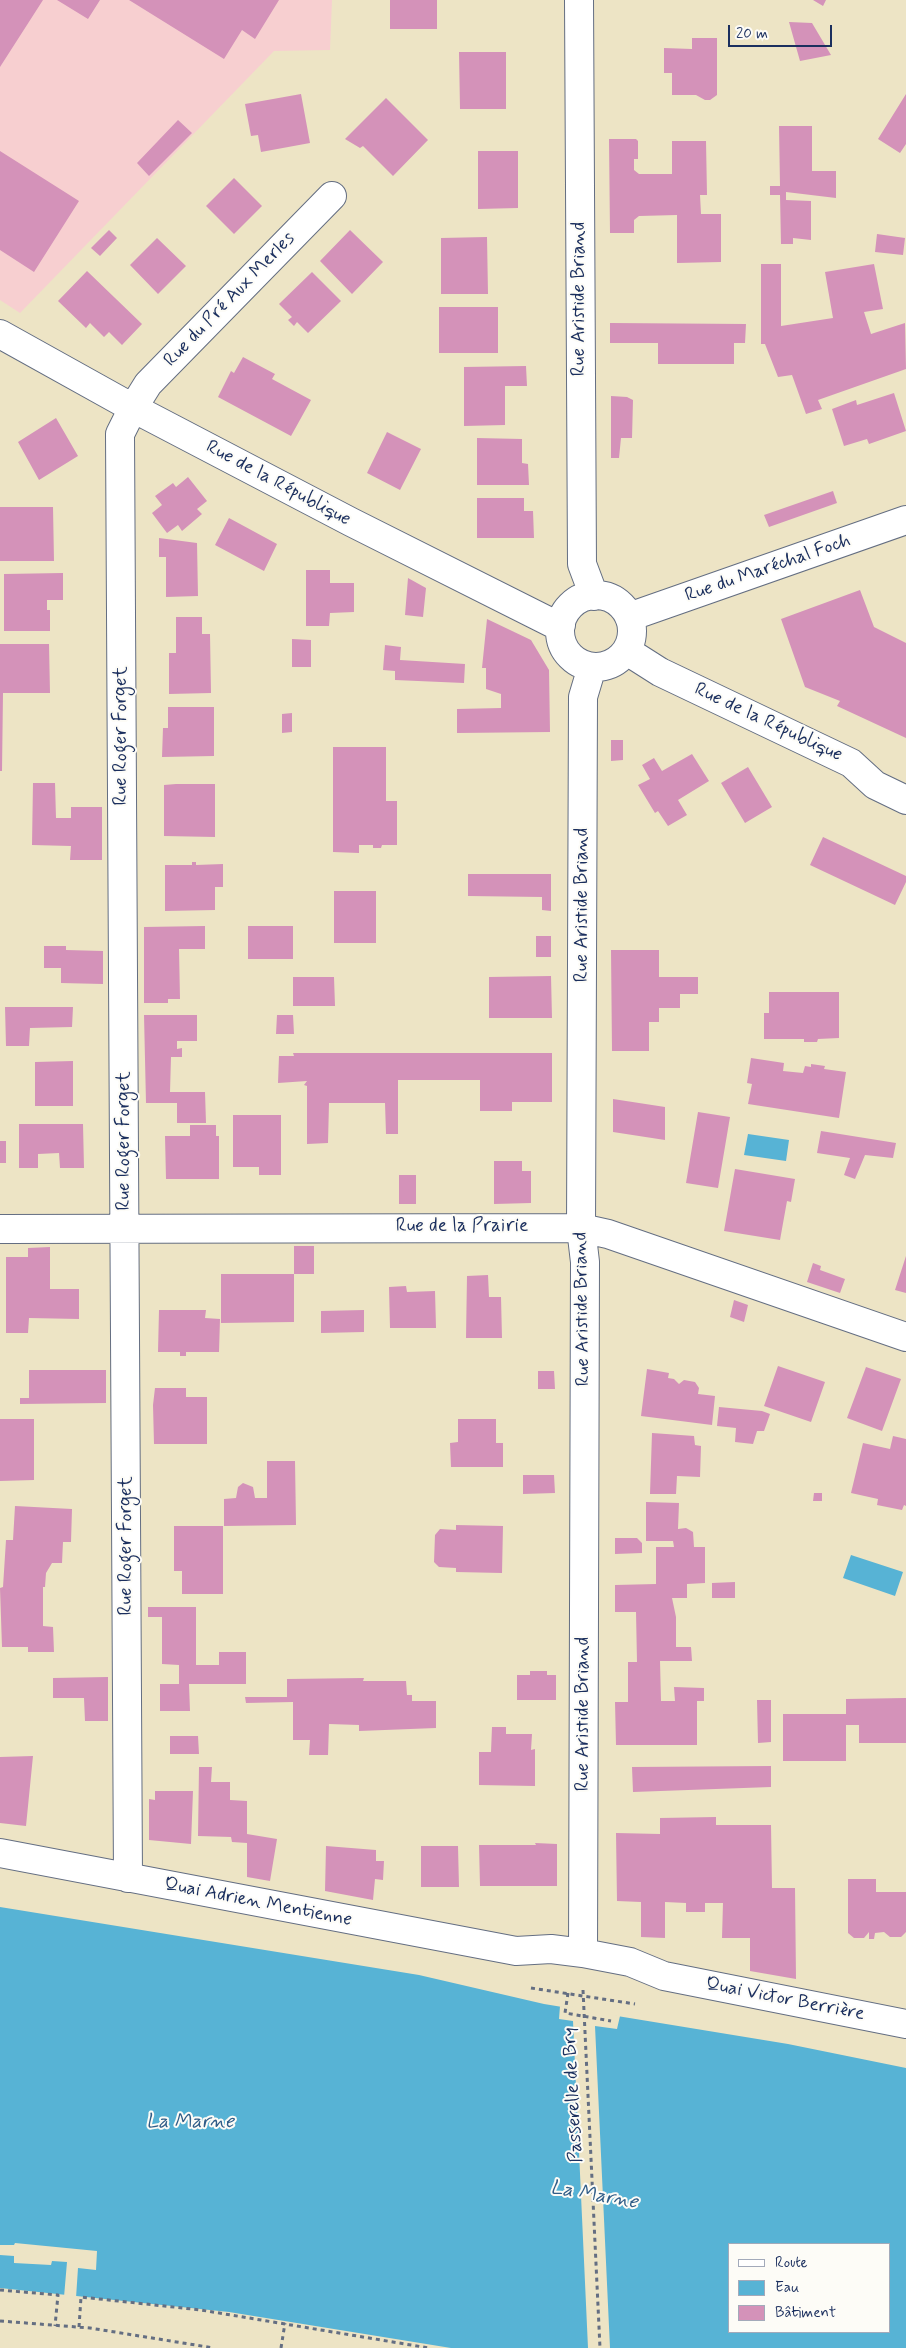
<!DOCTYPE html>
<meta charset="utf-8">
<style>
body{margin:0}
#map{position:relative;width:906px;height:2348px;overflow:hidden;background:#ede4c5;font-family:Mynerve,sans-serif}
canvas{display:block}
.legend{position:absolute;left:728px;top:2243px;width:162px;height:90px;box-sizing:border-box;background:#fdfcf7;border:1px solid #a3aaba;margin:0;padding:6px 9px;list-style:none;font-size:15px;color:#1b2f5e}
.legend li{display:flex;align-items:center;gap:10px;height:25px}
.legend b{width:25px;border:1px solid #a3aaba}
.scale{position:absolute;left:728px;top:25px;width:104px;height:22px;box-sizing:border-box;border:2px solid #1b2f5e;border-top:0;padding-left:6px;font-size:15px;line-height:18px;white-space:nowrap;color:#1b2f5e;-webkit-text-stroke:4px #fdfcf7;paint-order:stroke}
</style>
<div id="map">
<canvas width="906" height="2348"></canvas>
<ul class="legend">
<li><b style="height:6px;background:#fff"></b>Route</li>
<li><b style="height:14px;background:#57b3d5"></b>Eau</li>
<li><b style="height:14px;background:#d492b9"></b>Bâtiment</li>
</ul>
<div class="scale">20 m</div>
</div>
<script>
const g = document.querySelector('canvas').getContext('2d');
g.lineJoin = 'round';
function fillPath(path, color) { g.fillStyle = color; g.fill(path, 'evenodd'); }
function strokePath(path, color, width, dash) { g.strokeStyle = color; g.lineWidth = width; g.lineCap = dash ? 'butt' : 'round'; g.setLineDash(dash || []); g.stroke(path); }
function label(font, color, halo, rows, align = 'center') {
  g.font = font + ' Mynerve,sans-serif'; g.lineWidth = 4; g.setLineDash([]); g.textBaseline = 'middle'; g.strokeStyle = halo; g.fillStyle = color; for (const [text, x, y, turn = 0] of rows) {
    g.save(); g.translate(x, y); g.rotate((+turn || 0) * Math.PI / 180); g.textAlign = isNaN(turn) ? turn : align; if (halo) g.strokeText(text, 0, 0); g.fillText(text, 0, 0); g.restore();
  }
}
fillPath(new Path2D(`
 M0,0h332l-2,50 -56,1 -254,262 -20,-13z`), '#f7cfd0');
fillPath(new Path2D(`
 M748,1134l41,6 -3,21 -42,-6z
 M851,1555l52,17 -8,24 -52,-18z
 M0,1907l419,68 125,29 244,40 118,24v280h-455l-222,-36 -229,-24zM730,2244h160v88h-160z`), '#57b3d5');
fillPath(new Path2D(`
 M560,2006l12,2v-2l48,10 -3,13 -22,-3 15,322h-22l-15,-327 -14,-2z
 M15,2243l82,8 -1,19 -18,-2 -2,30 -12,-1 3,-35 -15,-1 -1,4 -37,-2v-7l-14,-1v-10h14z`), '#ede4c5');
fillPath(new Path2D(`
 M0,0h43l-43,67z
 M57,0h43l-12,19z
 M129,0h150l-24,39 -13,-9 -18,29z
 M390,0h47v29h-47z
 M813,0h13l-3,6z
 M789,22l23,1 19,32 -31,6z
 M692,38h25v57l-7,5h-5l-9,-5h-24v-22h-8v-25l28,1z
 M459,52h47v57h-46z
 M301,94l9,49 -49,9 -3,-17 -7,1 -6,-32z
 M906,94v50l-6,9 -22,-14z
 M386,98l42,42 -35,36 -30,-30 -3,2 -15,-9z
 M178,120l14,13 -43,43 -12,-13z
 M779,126h33v45h24v27l-50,-6v8l25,1v39l-18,-2v6h-12l-1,-49h-10v-9h10z
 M609,139h27l2,2v18h-4v11l5,4h33v-33h34l1,54h-7l1,19h20v48l-44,1v-48l-38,1 -5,4v13h-24z
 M0,151l79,50 -45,71 -34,-22z
 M478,151h40v57l-40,1z
 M234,178l28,28 -28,28 -28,-28z
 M109,230l8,8 -17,18 -9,-8z
 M350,230l33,32 -31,32 -32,-33z
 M877,234l28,4 -2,17 -28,-3z
 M487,237l1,57h-47v-56z
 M157,238l29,28 -28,28 -28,-29z
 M761,264h20v62l52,-8 -8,-46 49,-8 9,45 -19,3 7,22 34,-11 1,46 -88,31 4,9 -16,5 -14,-39 -14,2 -13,-33h-4z
 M87,271l55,53 -20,21 -13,-13 -5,5 -14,-14 -4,5 -28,-27z
 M312,272l29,29 -33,32 -11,-11 -3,4 -6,-6 4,-3 -13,-13z
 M439,307h59v46h-59z
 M610,323l136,1 -1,19h-11v21h-76v-21h-48z
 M243,357l32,17 -3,5 39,21 -20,36 -73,-39 13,-26 3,2z
 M526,366l1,20h-22v39l-41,1v-59z
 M894,393l12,38 -37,13 -2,-5 -23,7 -12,-37 24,-9 1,5z
 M611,396l16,1 6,3 -1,38h-11l-2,20h-8z
 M56,418l22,38 -39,24 -21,-38z
 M387,432l34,17 -21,41 -33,-17z
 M477,438l45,1v24l6,1 1,21h-52z
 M188,477l19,24 -10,8 5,5 -20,17 -4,-6 -11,8 -15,-20 10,-8 -7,-9 18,-13 3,4z
 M833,491l4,12 -68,24 -5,-12z
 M477,498h47v13h9l1,27h-57z
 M0,507h53l1,54h-54z
 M229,518l48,26 -13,27 -49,-26z
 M159,538l38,5 1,53 -32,1v-40h-7z
 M306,570h24v13h24v29l-24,1 -1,13h-23z
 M63,573v27h-16v10h3v21h-46v-57z
 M408,578l18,10 -3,29 -18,-2z
 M860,590l14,37 32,16v95l-69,-32 3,-5 -35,-14 -24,-68z
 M176,617h26v17h8l1,59 -42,1v-41h7z
 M487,619l44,21 18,30 1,62 -93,1v-24l44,-1v-14l-15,-5v-21h-4z
 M292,639l19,1v27h-19z
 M0,644h49l1,49h-47l-1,78h-2z
 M385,645l16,2 -1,13 65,4 -1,19 -69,-3v-9l-12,-1z
 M168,707h46v49l-52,1 1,-29h5z
 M292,713v19l-10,1v-19z
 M611,740h12v20l-12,1z
 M333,747h53v54h11v44h-15l-1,3h-8v-3h-14v8l-26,-1z
 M692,754l17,27 -31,19 9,15 -19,11 -10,-15 -3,2 -17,-28 12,-6 -8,-14 12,-7 8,13z
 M748,767l24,40 -27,16 -24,-40z
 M33,783h22l1,35h15v-11h31v53h-32l1,-14 -39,-1z
 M176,784h39v53l-51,-1v-51z
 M823,837l83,39v6l-11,23 -85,-40z
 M192,862h4v3l27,-1v23h-8v23l-50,1v-46h27z
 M468,874h83v37l-9,-1v-13l-74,-1z
 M334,891h42v52h-42z
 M205,926v23h-26l1,50h-12v4h-24v-76z
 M248,926h45v33h-45z
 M536,936h15v21h-15z
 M44,946h22v4l37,1v33l-42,-1v-15h-17z
 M611,950h48v27h39v17h-18v14h-21v14h-10v29h-37z
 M551,976l1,42h-63v-41z
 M293,977h41l1,29h-42z
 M769,992h70v46l-21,1 -1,3h-13v-3h-40v-26h5z
 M5,1007h68l-1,20 -42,1 -1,18h-23z
 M144,1015h53v26h-20v8l5,-1v9h-11l-1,35h35l1,31h-29v-20h-31z
 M277,1015h16l1,19h-18z
 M293,1053h259v49h-40v9h-32v-31h-82v54h-12l-1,-31h-56l-1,40 -21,1v-58l-3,-1 3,-4 -29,2 1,-27h15z
 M751,1058l33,5 -1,8 20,2 2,-7 6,1v-3l14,2 -1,3 22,3 -7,46 -91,-14 4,-20 -5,-1z
 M73,1061v45h-38v-44z
 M613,1099l52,8v33l-52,-8z
 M698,1112l32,5 -12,71 -32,-5z
 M233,1115h48v60h-22v-8h-26z
 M19,1124h64l1,44h-24l-1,-15 -21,1v14h-19z
 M190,1125h26v11h3v43h-53l-1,-43h25z
 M821,1131l75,12 -3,15 -28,-3 -10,24 -11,-4 6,-17 -33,-5z
 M0,1141h6v22h-6z
 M494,1161h28v10h9v32l-37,1z
 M735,1169l60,10 -4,23 -4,-1 -7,39 -56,-9z
 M399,1175h17v29h-17z
 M294,1246h20v28h-20z
 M50,1247v42h29v30l-50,-1 -1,15h-22v-76h22v-9z
 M906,1256v37l-11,-3z
 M813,1263l8,3 -1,4 25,9 -5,14 -33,-11z
 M221,1274h73v48l-73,1z
 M488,1275l1,22h12l1,41h-36l1,-62z
 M406,1286l1,6 28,-1 1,37h-46l-1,-41z
 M734,1300l14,5 -4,17 -14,-5z
 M159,1310h47l-1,8 15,1 -1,33h-33v4h-6v-4h-22z
 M364,1310v22l-43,1v-22z
 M778,1366l47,16 -14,40 -47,-16z
 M866,1367l35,12 -19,52 -35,-13z
 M647,1369l22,4 -1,5 6,1 5,5 5,-4 11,2 4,6 -1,6 17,2 -3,29 -71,-9z
 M29,1370h77v33l-86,1v-6h9z
 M538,1371h16l1,18h-17z
 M155,1388h31v9h21v47h-53l-1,-39z
 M719,1407l43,4 8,3 -6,17h-7l-4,13 -18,-2 1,-14 -19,-2z
 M0,1419h34v61l-34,1z
 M458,1419h38v24h7v24h-52l-1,-24 8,-1z
 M652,1433l42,3 1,9 6,1 -1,31 -23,-1 -1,18h-26z
 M893,1436l13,3v67l-2,-1 -2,5 -25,-5 1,-6 -27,-6 12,-50 27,6z
 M267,1461h28l1,64 -72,1v-27l12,-1 2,-11 5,-4 10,4 2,11h12z
 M523,1475h31l1,18 -32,1z
 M814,1493h8v8h-9z
 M646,1502l33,1 -1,26 8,-1 7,4 1,15h11v36l-18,1v14h-15l4,19v30h15l1,14h-32l1,40h14l-1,-14 30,1v13h-7v44h-81l-1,-43h13v-40h9l-1,-50h-21v-27l41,-1v-37h18l-1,-6h-27z
 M15,1506l57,3 -1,33h-8l-1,21h-10l-6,10 -1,14h-2v39l10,1 1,25h-26v-5h-26l-2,-59 3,-1 3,-47h7z
 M456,1525l47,1 -1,47 -46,-1v-4l-17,-1 -5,-5 1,-27 5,-6 16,1z
 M174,1526h49v68h-41v-23h-8z
 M615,1538h22l5,5v10l-27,1z
 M735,1582v16h-23v-15z
 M148,1607h48v58h23v-13h27v32h-57l1,27h-30v-27h19v-19l-17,-1v-47h-14z
 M530,1671h17v4h9v25h-39v-25h13z
 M108,1677v44h-23l-1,-23h-31v-20z
 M364,1678l-1,3h43l1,14h5v6h24v27l-77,3v-6l-30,-1 -1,31h-19l1,-15h-17v-38l-47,1 -1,-6h42v-18z
 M906,1698v45h-47v-18h-13v36h-63v-47h63v-15z
 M757,1700h14v42l-13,1z
 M492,1727h14v7h26l-1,16 4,-1v37l-56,-1v-33h12z
 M170,1736h28l1,18h-29z
 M33,1756l-7,70 -26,-3v-66z
 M771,1766v21l-138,5 -1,-25z
 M199,1767h13l-1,15h19v18l17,1v33l30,5 -7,42 -23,-4v-34l-15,-1 -1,-5 -33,-1z
 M155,1791h38l-2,53 -42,-4v-41l6,1z
 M716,1817v8h55l1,63h23l1,91 -46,-8v-33h-28l1,-35h-18v9h-19v-9l-21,-1v36l-24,-1v-35l-24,-1 -1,-68 44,1v-16z
 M535,1843l22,1v42h-77l-1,-41h57z
 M326,1846l50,4v11h8l-1,19 -8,-1 -2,21 -48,-9z
 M421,1846h37l1,41h-38z
 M848,1879h28v13h30v40l-5,5h-11l-6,-5 -9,1 -1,6h-5v-7l-5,6h-10l-6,-5z`), '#d492b9');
const minor = new Path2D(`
 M579,0l3,564 12,32
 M0,334l133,74 218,114 201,101 9,2
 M560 631a36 36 0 1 1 72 0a36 36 0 1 1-72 0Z
 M629,617l277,-97
 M627,651l33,21 191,91 24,22 31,15
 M0,1229l581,-1 27,6 298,103
 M0,1853l516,98 35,-2 32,4 47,9 34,14 242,48
 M128,1878l-8,-1444 13,-26 15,-24 184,-188
 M583,1953l2,-691 -4,-34 2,-531 9,-30`);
strokePath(minor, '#646e82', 30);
strokePath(new Path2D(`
 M531,1988l104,16
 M568,1993l-3,20 46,8
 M0,2290l58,5 -3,31
 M0,2321l90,7 124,20
 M79,2327l2,-30 120,13 228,38
 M281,2348l4,-25`), '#646e82', 3, [4, 4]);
strokePath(minor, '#fff', 28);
strokePath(new Path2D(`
 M583,1990l17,358`), '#646e82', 3, [4, 4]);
label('19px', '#1b2f5e', '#fdfcf7', [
 ["Rue Aristide Briand",580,299,-90],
 ["Rue du Pré Aux Merles",230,300,-46],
 ["Rue de la République",278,484,28],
 ["Rue du Maréchal Foch",768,569,-19],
 ["Rue de la République",768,723,25],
 ["Rue Roger Forget",122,736,-90],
 ["Rue Aristide Briand",583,905,-90],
 ["Rue Roger Forget",125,1141,-90],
 ["Rue de la Prairie",462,1227],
 ["Rue Aristide Briand",583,1309,-91],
 ["Rue Roger Forget",127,1546,-90],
 ["Rue Aristide Briand",584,1714,-90],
 ["Quai Adrien Mentienne",258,1903,11],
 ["Quai Victor Berrière",785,2000,11],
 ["Passerelle de Bry",574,2095,-93]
]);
label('italic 20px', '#305d88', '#fdfcf7', [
 ["La Marne",190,2123],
 ["La Marne",594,2196,10]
]);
</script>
